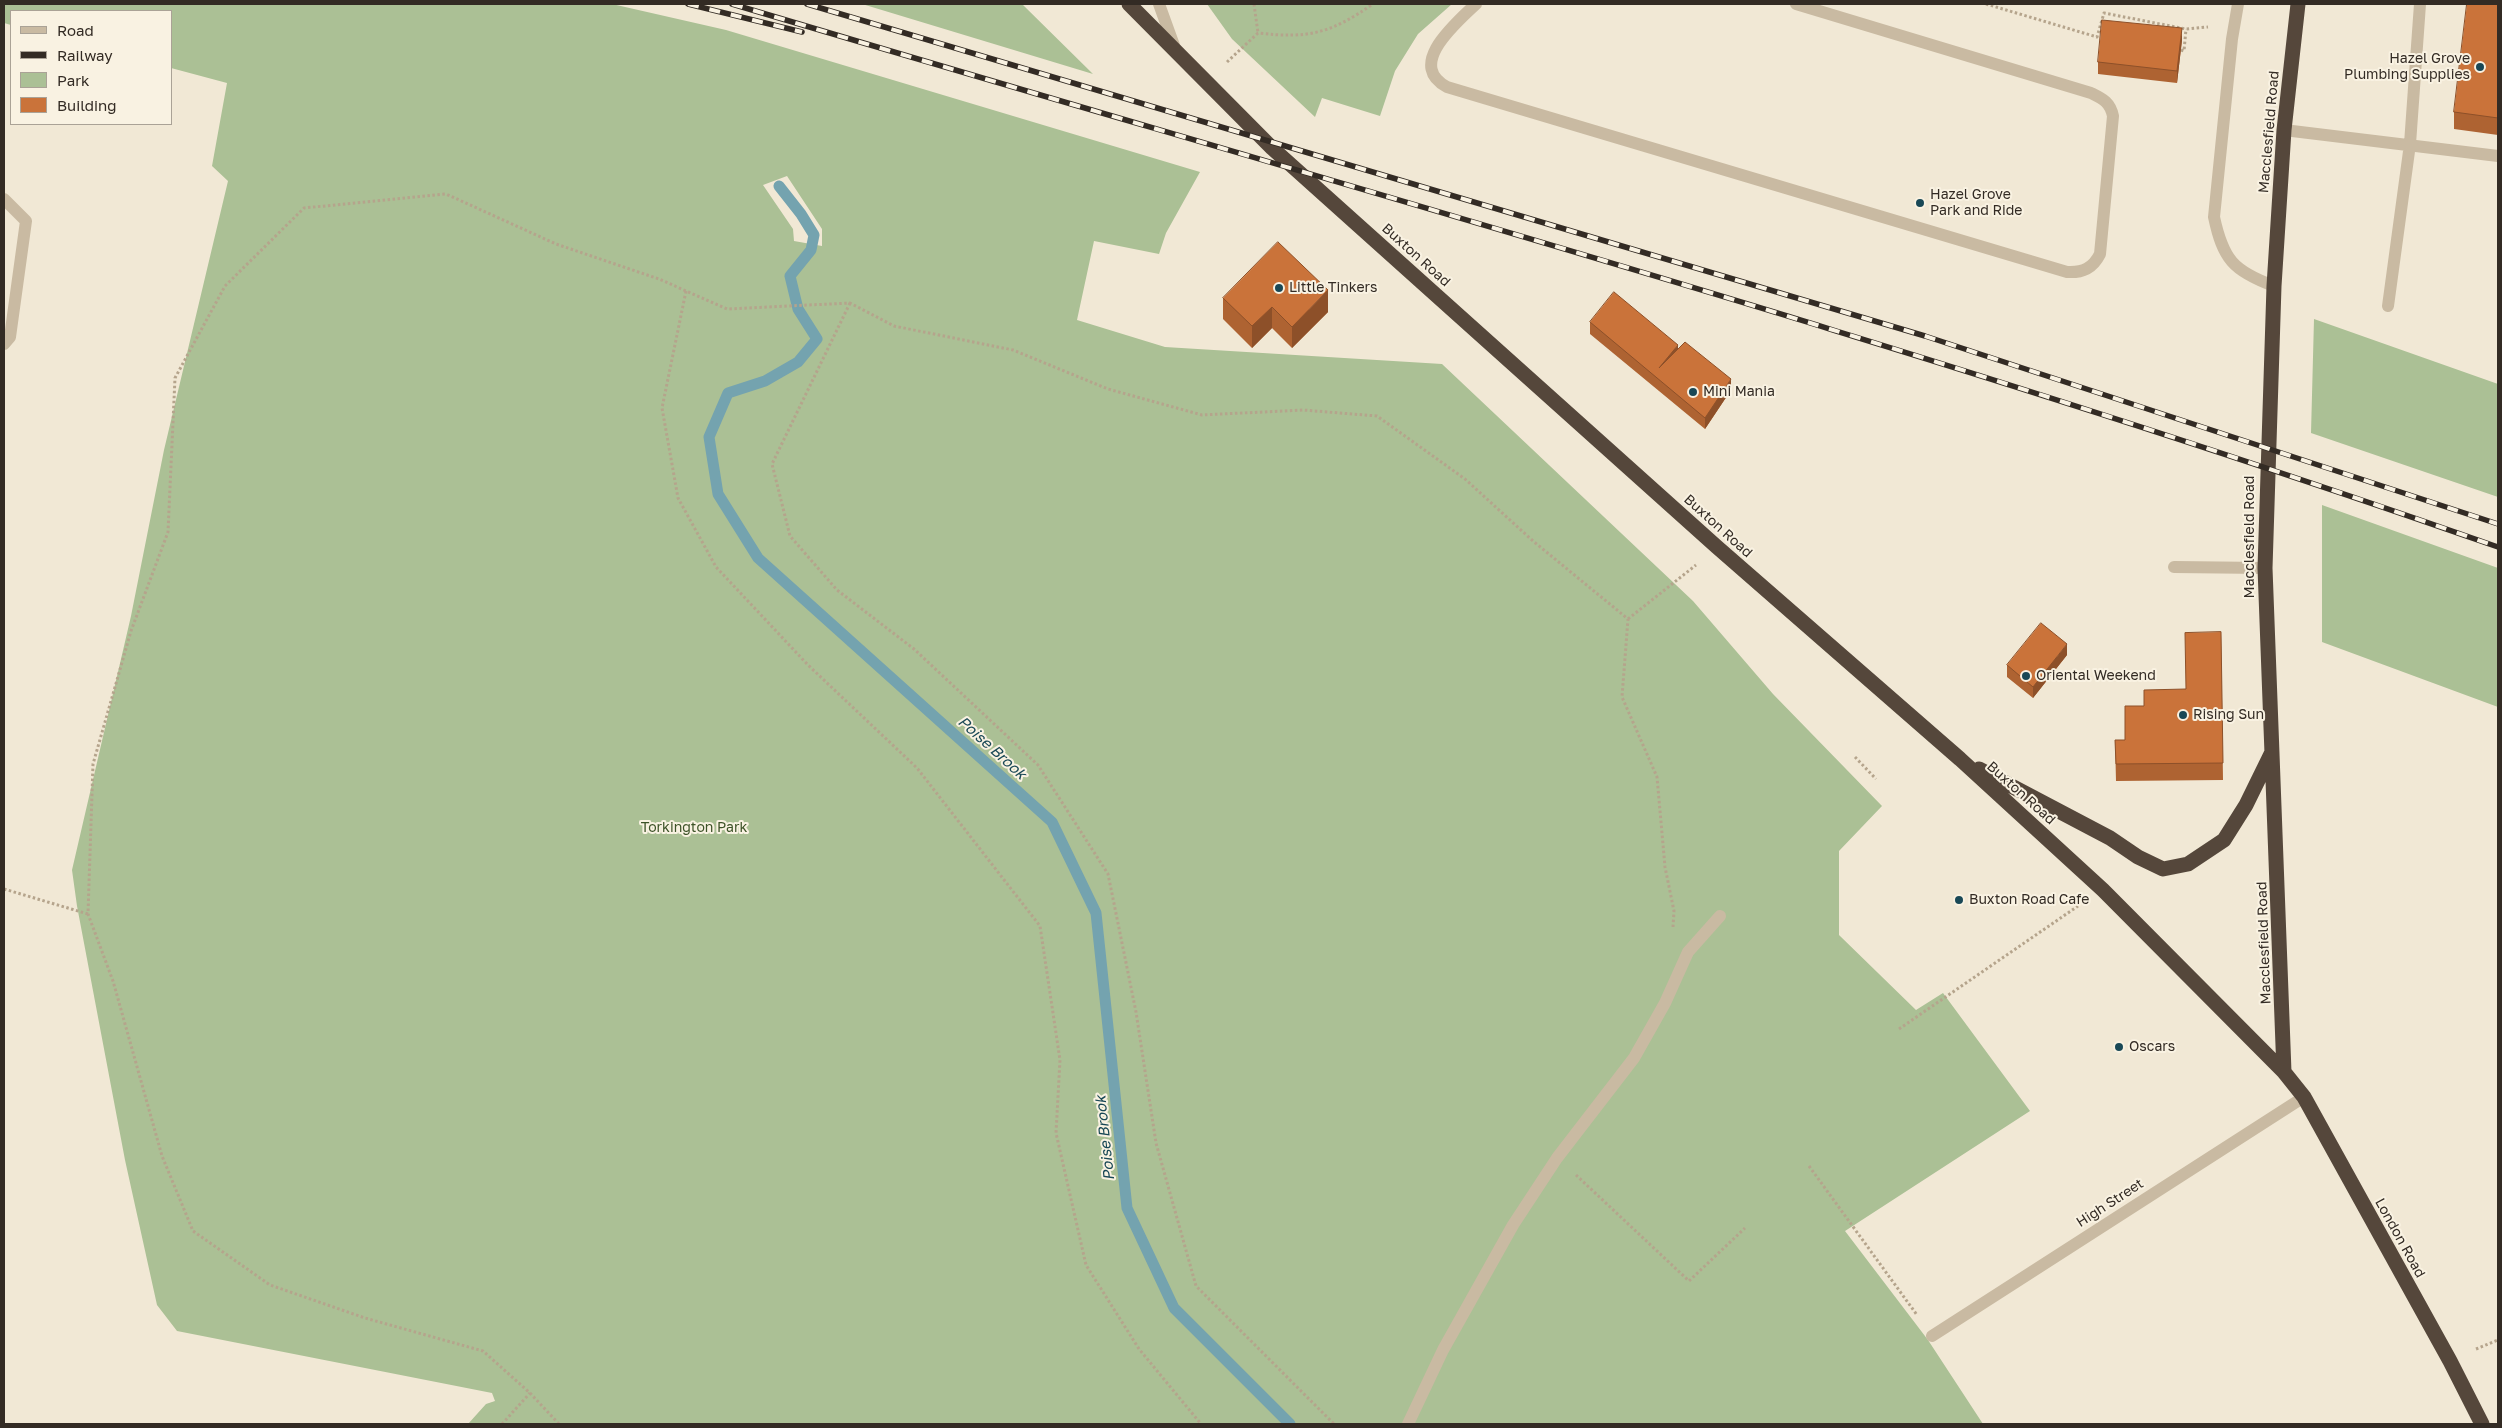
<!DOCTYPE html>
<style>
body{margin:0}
#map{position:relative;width:2502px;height:1428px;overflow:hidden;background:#f1e8d5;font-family:"Golos Text",sans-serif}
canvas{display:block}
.frame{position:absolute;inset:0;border:5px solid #332b24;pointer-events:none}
.legend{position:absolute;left:10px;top:10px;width:162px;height:115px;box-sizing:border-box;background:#f9f2e2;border:1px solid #aaa296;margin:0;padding:6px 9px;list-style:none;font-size:15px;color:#332b24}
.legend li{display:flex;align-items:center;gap:10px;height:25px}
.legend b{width:25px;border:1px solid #aaa296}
</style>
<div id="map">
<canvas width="2502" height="1428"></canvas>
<div class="frame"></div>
<ul class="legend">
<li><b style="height:6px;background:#c9baa2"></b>Road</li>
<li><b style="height:6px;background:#332b24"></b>Railway</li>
<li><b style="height:14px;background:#abc095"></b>Park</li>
<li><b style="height:14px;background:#ca733a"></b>Building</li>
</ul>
</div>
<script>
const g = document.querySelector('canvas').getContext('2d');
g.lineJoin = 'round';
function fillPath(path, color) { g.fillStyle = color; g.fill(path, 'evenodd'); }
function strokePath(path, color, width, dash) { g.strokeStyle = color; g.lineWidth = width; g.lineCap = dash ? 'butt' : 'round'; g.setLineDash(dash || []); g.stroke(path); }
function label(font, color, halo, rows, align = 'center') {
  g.font = font + ' "Golos Text",sans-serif'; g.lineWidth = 4; g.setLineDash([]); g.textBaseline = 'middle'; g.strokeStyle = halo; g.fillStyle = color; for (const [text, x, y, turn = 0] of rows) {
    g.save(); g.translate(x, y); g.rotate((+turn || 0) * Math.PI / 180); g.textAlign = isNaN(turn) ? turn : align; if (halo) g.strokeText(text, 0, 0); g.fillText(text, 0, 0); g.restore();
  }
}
fillPath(new Path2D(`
 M4,4h608l114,26 474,142 -34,61 -7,21 -65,-13 -17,79 88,27 277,17 251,237 80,93 109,112 -43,45v84l77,75 27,-17 87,118 -185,120 83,109 55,84h-1515l18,-20 9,-3 -3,-8 -315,-62 -20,-26 -32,-145 -48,-254 -5,-36 59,-254 33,-166 64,-269 -16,-15 15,-83 -56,-15v-57h-160v14l-7,-2zM787,176l35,53v17l-28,-5 -1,-12 -30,-44z
 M862,4h160l71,70z
 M1207,4h245l-34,30 -23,37 -15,45 -58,-18 -7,19 -83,-78z
 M2314,319l184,65v113l-187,-64z
 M2322,505l176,63v139l-176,-65z`), '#abc095');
strokePath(new Path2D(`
 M779,186l22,28 13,21 -3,15 -21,26 8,33 19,30 -19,23 -33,19 -37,12 -19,44 9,57 40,64 294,264 44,91 31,295 47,100 116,116`), '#74a3af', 11);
strokePath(new Path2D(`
 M1254,4l4,29
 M1986,4l111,33 7,-24 82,16 22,-2
 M2181,50l3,1 2,-22
 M1227,62l31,-29c51,6 73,0 115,-29
 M686,291l-24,117 16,90 38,69 92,98 109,103 123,158 20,134 -4,73 30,132 53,84 62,75
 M850,303l-78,161 18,72 47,54 77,59 124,116 70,109 28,138 20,131 40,143 138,138
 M1628,619l68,-54
 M1855,757l21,22
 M4,889l84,25
 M1899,1029l179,-123
 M1809,1166l108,149
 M1576,1175l113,106 56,-53
 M2476,1349l22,-9
 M502,1424l28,-31
 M559,1424l-29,-31 -47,-42 -118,-33 -95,-33 -77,-54 -31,-75 -49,-175 -25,-67 5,-150 38,-133 37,-99 7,-154 50,-92 79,-78 142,-14 110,50 103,35 68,30 123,-6 44,23 119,24 95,39 94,26 101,-5 74,6 88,63 68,62 95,78 -6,78 35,80 8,90 9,44 -1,16`), '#b5a48c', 3, [2.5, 2.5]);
strokePath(new Path2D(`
 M1476,4c-21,20 -70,61 -29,83l620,185c16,1 26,-4 33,-18l13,-138c-3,-14 -10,-17 -22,-23l-295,-89
 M2238,4l-6,35 -18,178c9,42 19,54 60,69
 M2284,130l214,26
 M2388,306l22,-162 10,-140
 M2174,567l91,1
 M1408,1424l35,-74 70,-125 44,-67 77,-100 31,-55 23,-51 32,-36`), '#c9baa2', 12);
strokePath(new Path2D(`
 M1159,4l17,47
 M4,199l22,22 -16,116 -6,7
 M1932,1336l372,-239`), '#c9baa2', 12);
strokePath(new Path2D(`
 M1129,4l143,144 445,399 243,212 143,131 181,182 20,25 146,264 32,63
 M1979,769l131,69 28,19 25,12 25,-5 36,-24 22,-35 25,-51
 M2284,1072l-19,-504 9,-282 10,-156 14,-126`), '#55473b', 15);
const rail = new Path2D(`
 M688,4l114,28
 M732,4c590,176 1185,339 1766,543
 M807,4l1118,332 573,188`);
strokePath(rail, '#332b24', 5.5);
strokePath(rail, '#f9f2e2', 4, [11]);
fillPath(new Path2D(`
 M2498,4v131l-44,-6v-17z
 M2182,40l-5,43 -79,-9v-12z
 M1223,298l105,14 -36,36 -20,-20 -20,20 -29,-29z
 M1590,322l88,27 53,41 -26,39 -115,-95z
 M2221,632l2,148 -107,1 -1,-41h10l19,-34 42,-17z
 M2067,655l-34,43 -26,-21v-12z`), '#ae6332');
fillPath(new Path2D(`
 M2182,28v12l-5,43v-12z
 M1328,290v22l-36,36v-21z
 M1272,307v21l-20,20v-22z
 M1678,345v11l-19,12z
 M1731,379v11l-26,39v-11z
 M2067,644v11l-34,43v-11z`), '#8d5029');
const building = new Path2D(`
 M2467,4h31v114l-44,-6z
 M2102,20l80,8 -5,43 -79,-9z
 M1278,242l50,48 -36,37 -20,-20 -20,19 -29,-28z
 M1614,292l64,53 -19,23 26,-26 46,37 -26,39 -115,-96z
 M2041,623l26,21 -34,43 -26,-22z
 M2221,632l2,131 -107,1 -1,-24h10v-34h19v-16l42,-1 -1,-56z`);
fillPath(building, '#ca733a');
strokePath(building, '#8d5029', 1);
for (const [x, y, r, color] of [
 [2480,67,5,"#194856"],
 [1920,203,5,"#194856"],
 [1279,288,5,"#194856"],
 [1693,392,5,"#194856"],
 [2026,676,5,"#194856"],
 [2183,715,5,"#194856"],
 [1959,900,5,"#194856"],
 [2119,1047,5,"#194856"]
]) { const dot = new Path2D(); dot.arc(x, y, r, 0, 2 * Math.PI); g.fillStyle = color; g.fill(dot); strokePath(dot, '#f9f2e2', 2); }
label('14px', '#332b24', '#f9f2e2', [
 ["Hazel Grove",2470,59,"right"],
 ["Plumbing Supplies",2470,75,"right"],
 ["Hazel Grove",1930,195],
 ["Park and Ride",1930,211],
 ["Little Tinkers",1289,288],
 ["Mini Mania",1703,392],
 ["Oriental Weekend",2036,676],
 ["Rising Sun",2193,715],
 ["Buxton Road Cafe",1969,900],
 ["Oscars",2129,1047]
], 'left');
label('14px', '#332b24', '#f9f2e2', [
 ["Macclesfield Road",2269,132,-85],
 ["Buxton Road",1416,255,42],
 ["Buxton Road",1718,526,42],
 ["Macclesfield Road",2250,537,-90],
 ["Buxton Road",2021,793,42],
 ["Macclesfield Road",2264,943,-92],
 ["High Street",2110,1203,-33],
 ["London Road",2400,1238,61]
]);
label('14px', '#3c5227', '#f9f2e2', [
 ["Torkington Park",694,828]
]);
label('italic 15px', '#194856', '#f9f2e2', [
 ["Poise Brook",992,748,42],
 ["Poise Brook",1105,1138,-96]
]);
</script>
